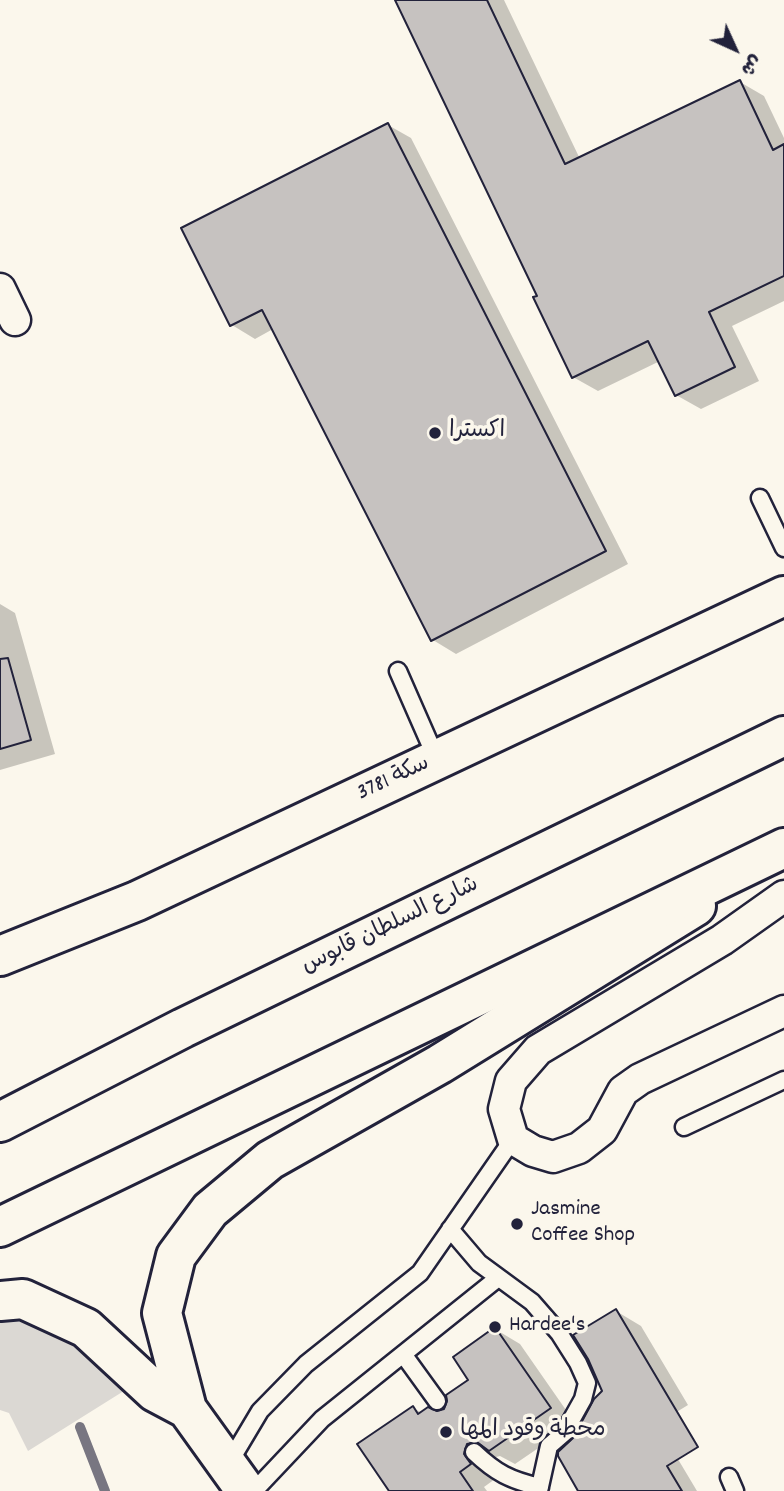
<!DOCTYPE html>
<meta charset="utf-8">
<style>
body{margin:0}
#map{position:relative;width:784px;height:1491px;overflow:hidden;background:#fbf7ec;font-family:Dekko,"Playpen Sans Arabic",sans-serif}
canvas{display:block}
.north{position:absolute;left:700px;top:14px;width:70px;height:70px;-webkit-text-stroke:5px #fbf7ec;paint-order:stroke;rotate:135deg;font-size:19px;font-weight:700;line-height:28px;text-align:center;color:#22223b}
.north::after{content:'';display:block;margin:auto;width:24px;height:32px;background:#22223b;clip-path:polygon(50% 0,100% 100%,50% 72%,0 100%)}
</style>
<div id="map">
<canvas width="784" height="1491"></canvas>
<div class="north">ش</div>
</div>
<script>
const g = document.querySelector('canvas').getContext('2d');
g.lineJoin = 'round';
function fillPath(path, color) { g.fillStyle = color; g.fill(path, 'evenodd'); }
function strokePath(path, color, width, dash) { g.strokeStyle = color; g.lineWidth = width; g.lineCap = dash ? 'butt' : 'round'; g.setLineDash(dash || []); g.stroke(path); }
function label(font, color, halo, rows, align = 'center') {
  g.font = font + ' Dekko,"Playpen Sans Arabic",sans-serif'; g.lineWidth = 7; g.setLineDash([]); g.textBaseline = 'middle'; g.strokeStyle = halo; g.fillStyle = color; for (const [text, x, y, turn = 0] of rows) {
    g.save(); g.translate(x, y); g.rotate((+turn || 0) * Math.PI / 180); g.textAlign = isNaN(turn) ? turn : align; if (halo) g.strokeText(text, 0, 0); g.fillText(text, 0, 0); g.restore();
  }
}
fillPath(new Path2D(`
 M0,1312l81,24 54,48 -107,67 -19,-38 -9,-3z`), '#dbd8d3');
fillPath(new Path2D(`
 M397,0h107l76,159 160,-77 24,14 20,42v163l-52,25 27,55 -58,28 -25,-14 -16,-34 -62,30 -25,-14 -34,-80z
 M388,125l23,13 217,426 -172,90 -23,-14 -160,-311 -18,10 -23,-14z
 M0,604l15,9 40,141 -55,16z
 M616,1311l25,15 47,79 -31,19 40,67h-117l-6,-51 31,-49z
 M495,1329l25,15 55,79 -60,41 -15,-8 -8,2 3,21 -11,8 3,4h-95l21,-83 9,5h15l8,-3 26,-30z`), '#0003');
strokePath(new Path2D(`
 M80,1427l25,64`), '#787681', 10);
const building = new Path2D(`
 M395,0h92l78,164 175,-84 33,70 11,-6v132l-75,36 26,55 -60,29 -27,-55 -76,37 -39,-81 4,-1z
 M388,123l218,428 -175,90 -169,-331 -32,16 -49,-98z
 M8,658l23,82 -31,9v-90z
 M616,1309l82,138 -31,19 15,25h-104l-20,-35v-4l15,-14 21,-39 8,-8 -14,-32 -15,-24z
 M495,1327l56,81 -62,43 -12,-9 -10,2 -3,10 7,10 -11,8 13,19h-84l-32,-47 56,-38 5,8 10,-7 9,4 7,-2 3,-8 -1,-6 22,-15 -15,-23z`);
fillPath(building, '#c6c2c0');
strokePath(building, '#22223b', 2);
const lane = new Path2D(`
 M760,498l24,50
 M398,671l39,89
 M684,1127l100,-47
 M450,1229l29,34 53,39 27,31 19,30 9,20 -4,16 -19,34 -15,13 -10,45
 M403,1354l34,47
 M474,1452c22,21 36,28 66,35
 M229,1463l31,-52 46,-47 114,-91 93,-134
 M729,1477l6,14
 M254,1491l68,-72 176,-141`);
const street = new Path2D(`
 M0,289l15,31
 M784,896l-62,44 -184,110 -27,31 -7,28 9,30 20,12 20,6 26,-9 23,-18 21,-39 17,-12 144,-68`);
const secondary = new Path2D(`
 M0,956l137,-55 647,-305
 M0,1301l23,-2 63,29 69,64 32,17
 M246,1491l-59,-82 -25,-96 14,-57 34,-46 60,-50 170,-96 256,-158`);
const highway = new Path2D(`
 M0,1122l183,-94 601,-292
 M0,1227l784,-379`);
strokePath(lane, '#22223b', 21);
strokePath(street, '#22223b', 35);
strokePath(secondary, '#22223b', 44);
strokePath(highway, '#22223b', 44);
strokePath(lane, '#fbf7ec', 16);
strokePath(street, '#fbf7ec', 30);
strokePath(secondary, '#fbf7ec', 38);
strokePath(highway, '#fbf7ec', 38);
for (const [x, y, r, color] of [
 [435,433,7,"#22223b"],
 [517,1224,7,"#22223b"],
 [495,1327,7,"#22223b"],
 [446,1432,7,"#22223b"]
]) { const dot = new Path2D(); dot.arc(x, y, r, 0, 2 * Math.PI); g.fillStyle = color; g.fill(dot); strokePath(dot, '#fbf7ec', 2.5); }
label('23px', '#22223b', '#fbf7ec', [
 ["اكسترا",449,433],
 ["Jasmine",531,1211],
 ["Coffee Shop",531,1237],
 ["Hardee's",509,1327],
 ["محطة وقود المها",460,1432]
], 'left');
label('23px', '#22223b', '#fbf7ec', [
 ["سكة 3781",394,780,-25],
 ["شارع السلطان قابوس",391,927,-26]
]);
</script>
